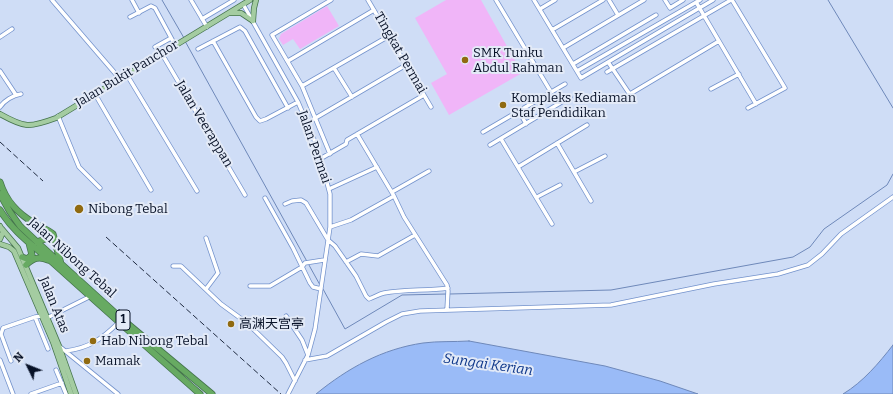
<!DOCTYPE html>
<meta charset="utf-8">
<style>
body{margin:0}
#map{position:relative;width:893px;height:394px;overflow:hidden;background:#cfddf6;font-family:Bitter,serif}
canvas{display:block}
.north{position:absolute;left:8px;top:346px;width:40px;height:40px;-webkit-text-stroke:3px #e3eaf7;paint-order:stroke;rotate:313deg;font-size:11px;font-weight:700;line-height:16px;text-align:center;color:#071127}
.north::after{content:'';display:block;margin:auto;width:14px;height:18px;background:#071127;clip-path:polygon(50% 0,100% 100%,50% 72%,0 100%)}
</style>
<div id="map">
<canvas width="893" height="394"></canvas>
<div class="north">N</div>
</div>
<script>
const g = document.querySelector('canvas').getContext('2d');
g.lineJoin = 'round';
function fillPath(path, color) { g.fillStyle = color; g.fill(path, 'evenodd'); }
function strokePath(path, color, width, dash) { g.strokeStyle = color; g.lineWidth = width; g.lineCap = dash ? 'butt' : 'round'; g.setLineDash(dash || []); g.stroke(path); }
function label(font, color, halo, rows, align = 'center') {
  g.font = font + ' Bitter,"Noto Sans SC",serif'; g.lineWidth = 4; g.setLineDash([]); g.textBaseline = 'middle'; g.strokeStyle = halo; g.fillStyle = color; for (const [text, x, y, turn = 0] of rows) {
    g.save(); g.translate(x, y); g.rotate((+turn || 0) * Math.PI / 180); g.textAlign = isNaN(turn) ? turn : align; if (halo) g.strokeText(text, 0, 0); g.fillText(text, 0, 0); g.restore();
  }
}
fillPath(new Path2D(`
 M446,0h35l41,73 -73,42 -18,-32 16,-9 -32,-56z
 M327,6l12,20 -39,23 -7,-10 -10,6 -4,-6 2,-5z`), '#f0b5f8');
const water = new Path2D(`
 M469,341l136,25 55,15 38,13h-382c32,-26 66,-45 107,-51 15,-2 31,-1 46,-2z
 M893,345v49h-50c20,-12 36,-31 50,-49z`);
fillPath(water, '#9abbf7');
strokePath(water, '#6e88b9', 1);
strokePath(new Path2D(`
 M162,0l22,38
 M828,0l65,108
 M185,41l135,244
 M323,289l22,40 57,-34 45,-1
 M450,294l161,-4 182,-33 17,-10 14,-18 63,-44 6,-11`), '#6e88b9', 1);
const minor = new Path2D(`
 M52,0l68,79
 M132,0l7,13
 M191,0l16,27
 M368,0l63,107
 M496,0l55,92
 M534,0l47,78 132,-78
 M609,0l9,15
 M665,0l5,8 13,-8
 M732,0l53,88 -37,20
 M696,2l60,102
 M243,4l55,98 17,40 10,33 5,19v33l-15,102 -7,26 -20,39
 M540,9l15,-9
 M130,17l21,-11 4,2 20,37
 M202,19l32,-19
 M552,30l51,-30
 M0,37l12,-8
 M213,41l43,76 4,4 6,-2 32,-17
 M155,47l16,-9
 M563,48l81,-48
 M198,49l42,-22 5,4 43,77
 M162,54l83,141
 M288,61l86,-51
 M608,62l25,37
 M573,64l83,-49
 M334,68l18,29
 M0,71l16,24
 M577,71l123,-71
 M607,72l124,-72
 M127,75l70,116
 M302,86l87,-50
 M711,89l28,-15
 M95,94l56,96
 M630,94l89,-53
 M0,107c4,-6 13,-12 21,-13
 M519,111l7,13
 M58,116l21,51 21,21
 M307,123l99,-58
 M483,132l82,-48
 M357,134l37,62 10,21 43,68 1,6 -1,18
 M501,139l51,85
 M557,143l34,58
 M490,145l80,-48
 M330,154l-28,-68 -30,-51 59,-35
 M320,159l26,-15 1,-4 77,-45
 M518,167l69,-42
 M574,172l31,-16
 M329,189l48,-22
 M392,192l37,-21
 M537,197l23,-12
 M265,198l28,50 17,35 3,4 8,2
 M285,204l7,-3 9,-1 5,3 22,37 7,6 21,30 10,20 3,3c6,-2 10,-5 15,-6 21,-4 43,-2 64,-5
 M330,227l21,-7 43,-24
 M346,262l15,-8 17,2 37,-21
 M173,266h8l40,38 26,19 35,34 4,6 9,18
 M250,286h20l32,-19 3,-4 19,-3
 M206,289l12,-16 -12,-35
 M286,316l16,24 6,15
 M35,317l13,32
 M47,318l42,-21
 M59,346l59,48
 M66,351c23,-3 36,-12 52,-28
 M0,360l13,34
 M305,360l22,-4 59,-34 16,-8 18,-3 191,-6 103,-21 64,-10 30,-9 14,-11 19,-20 52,-37
 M11,361l-10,-27 2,-6 32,-11 7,-1
 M56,370l10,24
 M31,394l31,-11`);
const major = new Path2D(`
 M229,13h12l12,8
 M253,21l1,-13 2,-8
 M0,114c25,14 29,14 56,4l194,-118
 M0,226l3,6 -3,7
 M2,229l16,19 41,98 17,48
 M0,244l9,3 5,4 39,91 18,52`);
const highway = new Path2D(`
 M0,182c6,19 17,31 34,41 6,4 13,6 19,11l8,30
 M0,194l10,18 10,14 17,16 85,77 90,75
 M0,210c13,22 34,36 53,53 49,44 98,88 147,131
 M37,242l8,-3 1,-3 -5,-8
 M22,257l5,2 5,-4 -3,-12
 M26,265c7,-7 13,-9 22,-5`);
strokePath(minor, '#7392cc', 5);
strokePath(major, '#45744d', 6);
strokePath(highway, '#45744d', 7);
strokePath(minor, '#fff', 3.5);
strokePath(major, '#a4cca1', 4.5);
strokePath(highway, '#67aa62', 5.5);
strokePath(new Path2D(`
 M0,142l43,39
 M106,237l175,157`), '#202b41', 1, [6, 3]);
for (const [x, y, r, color] of [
 [465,60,4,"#906a10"],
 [503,105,4,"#906a10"],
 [79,209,5,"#906a10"],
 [231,324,4,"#906a10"],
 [93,341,4,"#906a10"],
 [87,361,4,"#906a10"]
]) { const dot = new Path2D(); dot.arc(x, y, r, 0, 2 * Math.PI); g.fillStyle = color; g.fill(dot); strokePath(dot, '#e3eaf7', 1.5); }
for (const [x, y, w] of [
 [123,320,14]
]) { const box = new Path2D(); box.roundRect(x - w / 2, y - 10, w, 20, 3); g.fillStyle = '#e3eaf7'; g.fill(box); strokePath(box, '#071127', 1); }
label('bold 12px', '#071127', null, [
 ["1",123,320]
]);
label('13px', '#071127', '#e3eaf7', [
 ["Tingkat Permai",400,53,60],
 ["Jalan Bukit Panchor",127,74,-31],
 ["Jalan Veerappan",204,124,59],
 ["Jalan Permai",314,147,71],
 ["Jalan Nibong Tebal",72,258,42],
 ["Jalan Atas",54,305,68]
]);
label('13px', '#071127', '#e3eaf7', [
 ["SMK Tunku",473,53],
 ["Abdul Rahman",473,68],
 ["Kompleks Kediaman",511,98],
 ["Staf Pendidikan",511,113],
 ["Nibong Tebal",88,209],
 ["高渊天宫亭",239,324],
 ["Hab Nibong Tebal",101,341],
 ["Mamak",95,361]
], 'left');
label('italic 14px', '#0c3589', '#e3eaf7', [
 ["Sungai Kerian",488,365,8]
]);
</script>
